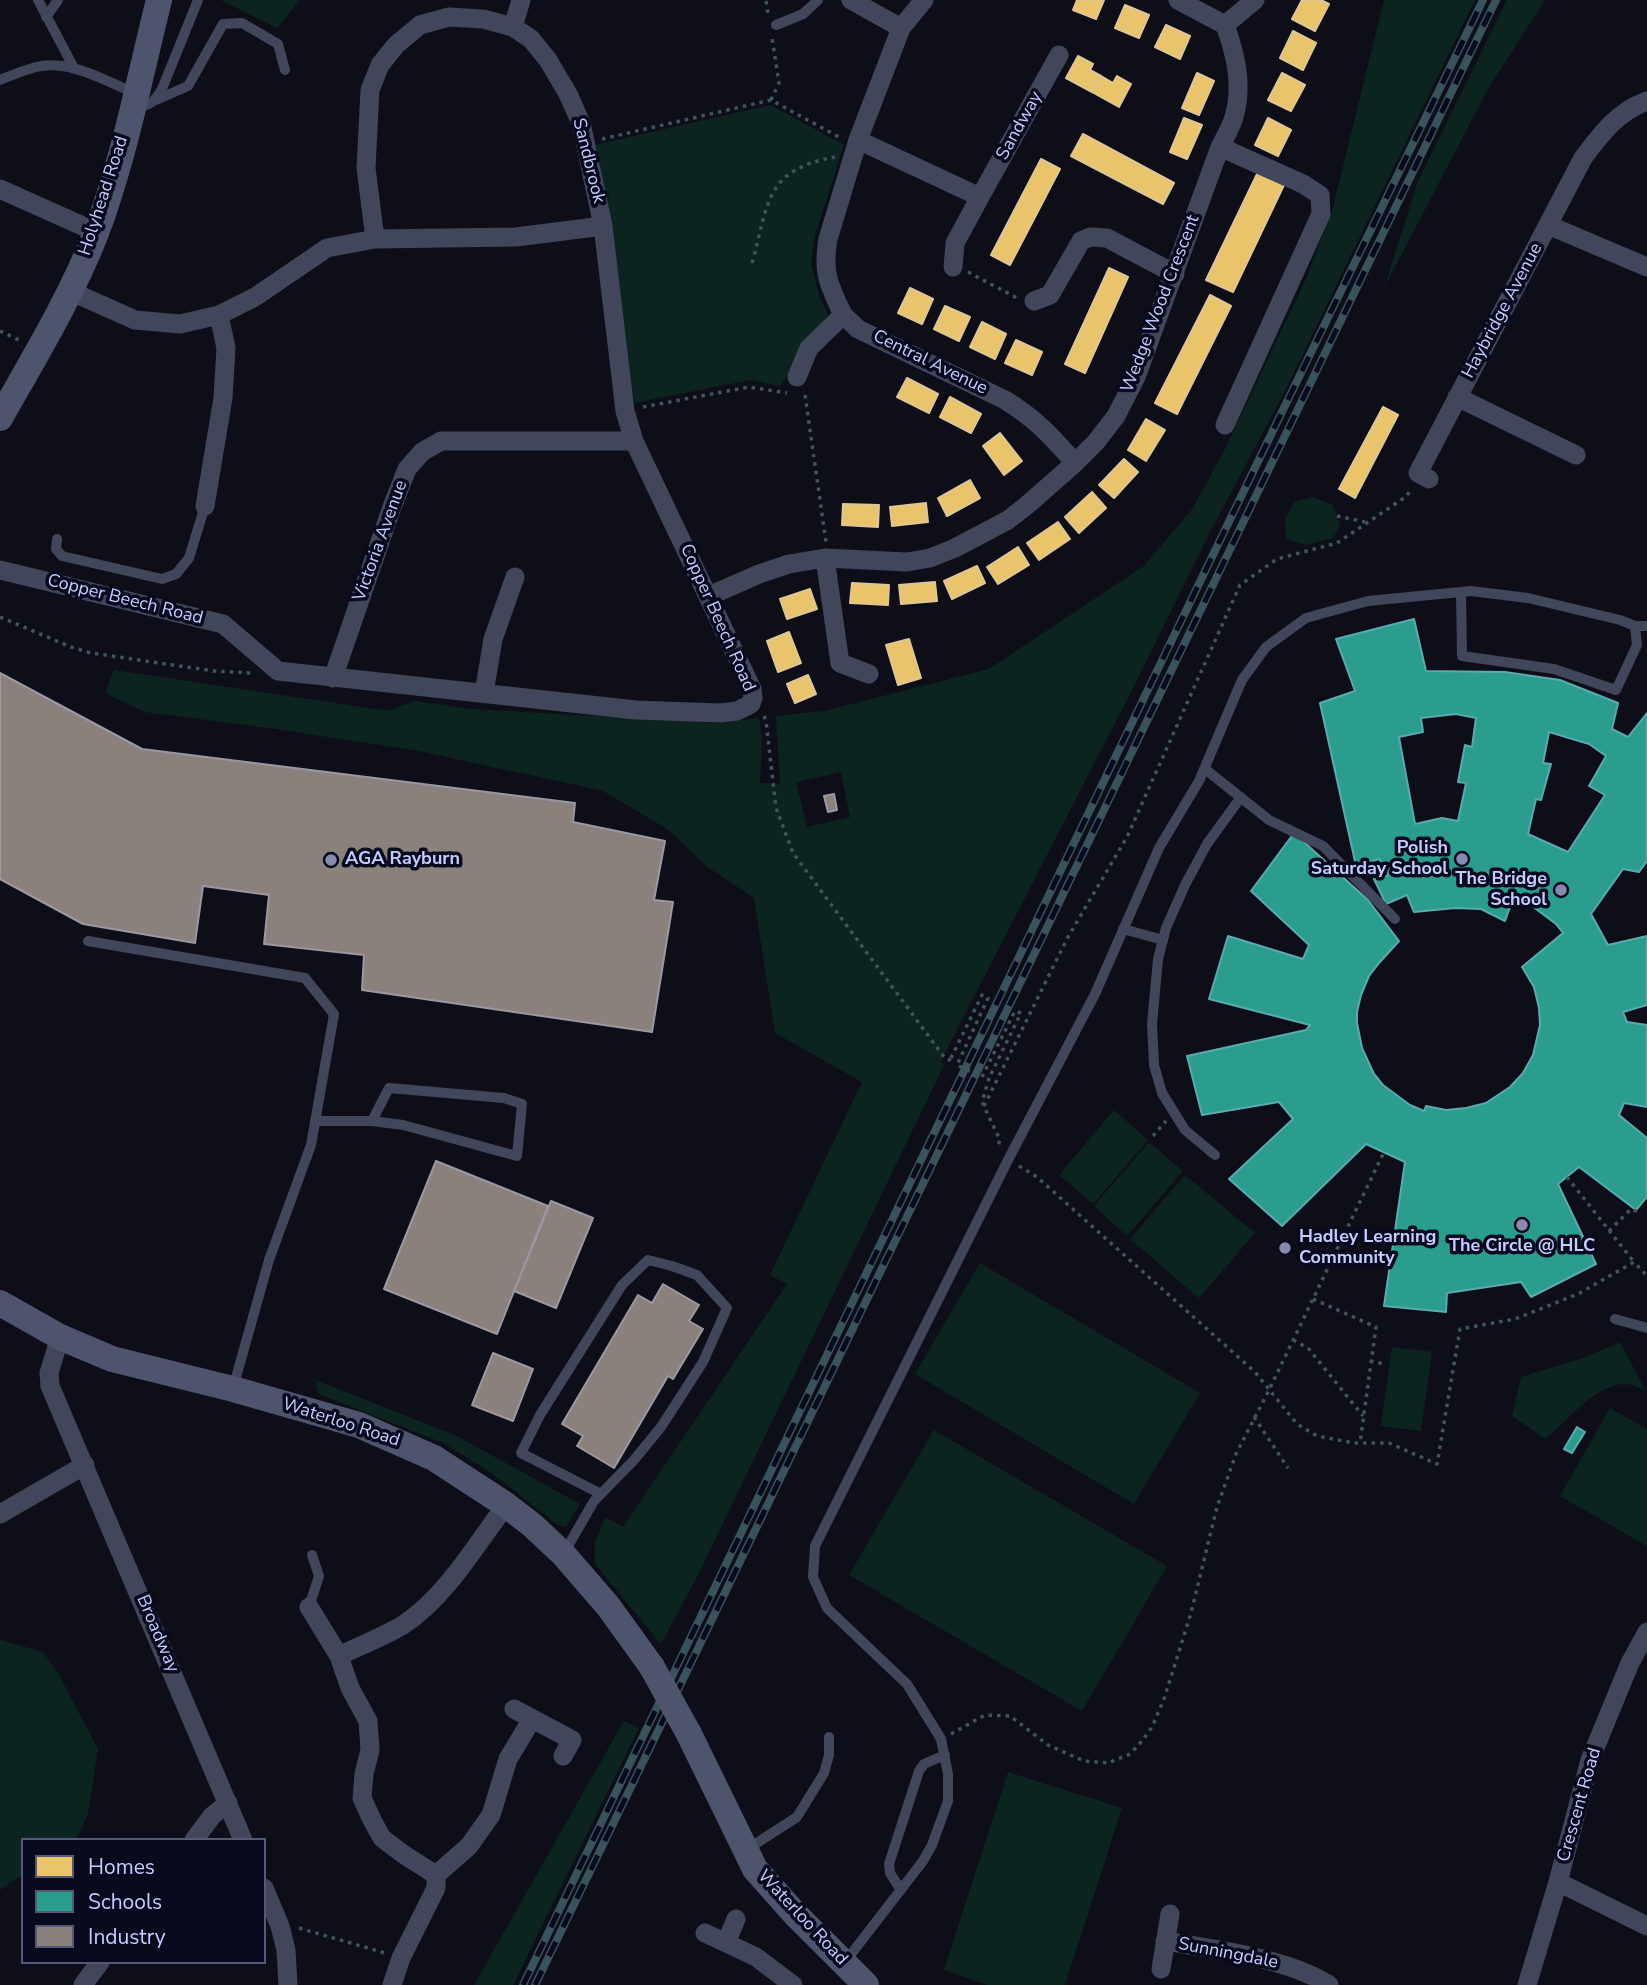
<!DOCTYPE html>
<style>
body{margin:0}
#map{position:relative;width:1647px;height:1985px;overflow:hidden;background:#0e0e19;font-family:"Nunito Sans",sans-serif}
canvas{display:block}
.legend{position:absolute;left:21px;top:1838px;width:245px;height:126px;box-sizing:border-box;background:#090a1e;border:2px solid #555878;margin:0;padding:9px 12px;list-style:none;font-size:21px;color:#c6ccff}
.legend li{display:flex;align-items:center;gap:14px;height:35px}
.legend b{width:35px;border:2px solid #555878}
</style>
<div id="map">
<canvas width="1647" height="1985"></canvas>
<ul class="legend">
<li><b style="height:19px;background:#e9c46a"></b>Homes</li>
<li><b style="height:19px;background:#2a9d8f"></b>Schools</li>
<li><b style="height:19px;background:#8a817c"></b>Industry</li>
</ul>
</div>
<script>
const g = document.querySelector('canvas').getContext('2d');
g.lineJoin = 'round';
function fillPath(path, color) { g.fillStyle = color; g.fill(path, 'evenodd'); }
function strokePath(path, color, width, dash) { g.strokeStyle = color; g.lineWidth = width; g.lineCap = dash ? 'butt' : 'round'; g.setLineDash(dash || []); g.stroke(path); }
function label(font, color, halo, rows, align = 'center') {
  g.font = font + ' "Nunito Sans",sans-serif'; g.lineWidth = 7; g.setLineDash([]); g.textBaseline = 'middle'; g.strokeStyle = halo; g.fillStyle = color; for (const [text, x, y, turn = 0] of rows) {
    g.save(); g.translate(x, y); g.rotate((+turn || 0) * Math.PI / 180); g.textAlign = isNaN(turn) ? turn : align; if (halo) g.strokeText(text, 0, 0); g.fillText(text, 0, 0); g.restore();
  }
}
fillPath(new Path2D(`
 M221,0h79l-23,28z
 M1384,0h91l-192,395 -73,137 -80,162 -183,355 -6,12 3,4 -246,510 -37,69 -66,-80v-22l10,-25 18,10 164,-243 -17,-9 92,-193 -87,-49 -21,-135 -48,-32 -37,-36 -66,-39 -184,-40 -150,-23 -124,-16 -40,-19 9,-23 275,41 26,-10 57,8 245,14 42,-5 3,23 -2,42 20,1 -4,-68 48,-5 165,-42 155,-103 49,-58 32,-59 81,-170 27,-72zM841,772l9,45 -43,10 -11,-45z
 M1507,0h38l-57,89 -104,199 34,-107z
 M771,105l73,40 -29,90 -4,27 8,34 9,18 -48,72 -29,-6 -117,23 -19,-137 -21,-121z
 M1312,497l21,8 7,21 -7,12 -26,7 -21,-6 -1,-19 9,-18z
 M1114,1110l34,30 -55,64 -34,-29z
 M1149,1142l34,29 -56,65 -33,-30z
 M1185,1175l70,58 -56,65 -69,-59z
 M980,1263l220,130 -66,111 -219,-130z
 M1620,1342l25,48c-7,-3 -13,-6 -21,-6 -29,1 -58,38 -78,55l-34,-23 9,-39 62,-19z
 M1392,1347l40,5 -11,79 -40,-5z
 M315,1380l140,55 125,69 -14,23 -8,-2 -69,-54 -46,-28 -124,-49z
 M1610,1408l37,21v117l-87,-50z
 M934,1430l233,136 -85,145 -233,-136z
 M0,1640l43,12 15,21 40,76 -10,65 -12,26h-53v36l-8,3 -15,11z
 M624,1721l15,7 -126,257h-39z
 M1008,1772l114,36 -57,177h-77l-44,-15z`), '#0c2420');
const homes = new Path2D(`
 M1077,0h27l-8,19 -23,-9z
 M1302,0h19l8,4 -14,27 -23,-12z
 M1125,5l24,10 -10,23 -24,-10z
 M1166,25l24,11 -10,23 -25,-12z
 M1293,31l23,12 -13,27 -23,-12z
 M1078,56l15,8 -3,6 11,6 -9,16 -26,-14z
 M1197,73l17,8 -15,34 -17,-7z
 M1282,73l23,12 -14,26 -23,-11z
 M1101,76l12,7 4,-7 14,8 -12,23 -27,-15z
 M1184,118l18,7 -15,34 -17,-7z
 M1268,118l23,12 -13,26 -23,-11z
 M1083,134l91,49 -11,21 -92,-48z
 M1041,159l19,10 -50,96 -19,-10z
 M1258,172l26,13 -51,107 -27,-12z
 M1109,268l19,9 -43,96 -20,-9z
 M910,288l23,11 -11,25 -24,-11z
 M1210,295l21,11 -54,108 -22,-11z
 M945,306l25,11 -11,24 -25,-12z
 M982,322l24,12 -11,25 -25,-12z
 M1016,340l26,12 -10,23 -27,-12z
 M907,378l31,16 -9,19 -32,-16z
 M950,397l31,17 -10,19 -31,-16z
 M1383,407l15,8 -43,83 -16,-9z
 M1146,419l19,11 -19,31 -18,-11z
 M1000,433l22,28 -18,14 -21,-29z
 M1124,459l14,13 -24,26 -15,-13z
 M970,480l10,18 -33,18 -9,-18z
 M1092,492l14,16 -27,25 -14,-16z
 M926,503l2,19 -36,4 -2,-19z
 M843,504l36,1 -1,22 -36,-2z
 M1058,522l12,17 -31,21 -12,-17z
 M1018,547l11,18 -31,19 -11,-17z
 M977,566l8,17 -33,16 -8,-18z
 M935,582l2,19 -36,3 -2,-19z
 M852,583l37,2 -1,20 -38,-2z
 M810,589l7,20 -30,10 -7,-20z
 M789,632l12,31 -23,9 -11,-31z
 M909,639l12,39 -23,7 -12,-40z
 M808,675l8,19 -21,9 -8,-19z`);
fillPath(homes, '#e9c46a');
strokePath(homes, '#dec697', 2);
const schools = new Path2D(`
 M1414,619l12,52 79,1 55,8 58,23 -6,26 16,8 19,-24v148l-8,11 -16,-3 -32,45 17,31 39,-9v69l-24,7 4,10 20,3v82l-23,-4 -5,12 28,23v59l-11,13 -57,-43 -21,17 38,80 -65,33 -10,-15 -74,11 -1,19 -62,-6 21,-144 -39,-18 -84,82 -53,-47 64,-60 -14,-17 -77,13 -15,-59 119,-26 4,-5 -101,-26 19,-63 75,23 6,-14 -58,-54 43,-58 74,67 31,41 -20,22 -10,13 -8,19 -4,17v11l5,25 12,26 9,11 27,20 14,6 2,-5 20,4 20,-2 20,-5 24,-16 13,-14 10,-18 7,-30 -1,-17 -5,-21 -12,-20 41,-34 -7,-9 -24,-18 -18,-10 -9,25 -24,-12 -26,-1 -41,4 -7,-17 -21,9 -12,-25 15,-4 -10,-16 -23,7 -36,-163 35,-12 -19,-52zM1456,714l20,4 -4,29 -7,-2 -7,37 8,1 -8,38 -16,-3 -27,6 -16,-87 24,-5 -2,-14zM1549,732l40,12 17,12 -17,30 16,9 -37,57 -40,-18 8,-35 5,1 10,-36 -8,-1z
 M1577,1427l8,5 -13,21 -8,-4z`);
fillPath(schools, '#2a9d8f');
strokePath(schools, '#59abb1', 2);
const industry = new Path2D(`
 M0,673l142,76 433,54 -2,19 92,19 -11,59 19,2 -21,130 -290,-42 2,-35 -100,-11 5,-49 -66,-9 -8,57 -112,-19 -83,-45z
 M834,794l3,16 -9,2 -4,-16z
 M436,1161l112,45 -51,128 -113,-45z
 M551,1201l42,17 -37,90 -42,-17z
 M663,1284l36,21 -10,16 14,8 -30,50 -5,-3 -54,92 -37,-22 6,-10 -21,-12 76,-129 14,8z
 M493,1353l40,16 -20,52 -41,-16z`);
fillPath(industry, '#8a817c');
strokePath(industry, '#9c98a3', 2);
strokePath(new Path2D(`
 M766,1l2,12
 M771,100l8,-17 -7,-45
 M602,139l169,-39 68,37
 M752,263c17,-60 12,-93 83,-106
 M968,272l49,26
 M0,331l21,10
 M805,395l21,147
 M643,407l106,-20 38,6
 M1337,516l28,6
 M0,617l71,30 20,6 123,18 37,2
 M764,716l2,5 10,87 17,45 151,204 5,3 2,-2
 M989,1078l-7,24 18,38 -3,8
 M984,1106l84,-169 59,-100 113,-252 37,-26 60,-16 70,-47 4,-8
 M1153,1136l13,-15
 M1019,1166l18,11 218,195 42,52 20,12 37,7h35l48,21 23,-135 55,-10 63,-25 56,-32 13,14
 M1567,1177l67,85
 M1609,1231l22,-22 7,3
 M1313,1299l63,28 -16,116
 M1293,1340l15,8 55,68
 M1370,1361l14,3
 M1254,1417l34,51
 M951,1734l34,-19 25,1 38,29 36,16 24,2 22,-9 12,-13 10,-14 12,-28 27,-86 26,-106 19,-53 33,-64 115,-238
 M299,1928l86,25`), '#3f545c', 3.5, [3.5, 5]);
strokePath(new Path2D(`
 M38,0l36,68
 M46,17l12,-17
 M776,25l27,-11 15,-14
 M0,80c12,-5 24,-10 36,-13 34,-8 69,14 99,26
 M156,100l32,-14 35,-62 19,-1 36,21 7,26
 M137,107c13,0 19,-8 25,-18l36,-89
 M57,539l-1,10 6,7 100,23 14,-5 13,-16 16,-52
 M1461,592l1,64 92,13 62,21 21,-45 -2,-19
 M1205,769l64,51 54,26 72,73
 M1123,929l40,11
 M88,941l217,37 29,36 -23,131 -42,115 -36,128
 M315,1121h57l31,4 114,31 5,-52 -18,-6 -115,-10 -17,33
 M1215,1155l-30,-25 -23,-37 -8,-28 -2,-41 6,-65 8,-31 19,-43 22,-41 34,-47
 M1615,1319l32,9
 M564,1553l30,-52 40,-41 27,-33 42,-65 24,-54 -30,-33 -25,-9 -24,-6 -26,25 -82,130 -19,38 80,41
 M309,1607l10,-31 -7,-21
 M746,1850l51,-33 27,-44 5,-18v-18
 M901,1890l-11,-17 -1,-9 30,-93 5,-7 21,-9
 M845,1962l78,-101 9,-16 16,-44v-27l-7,-35 -34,-55 -80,-76 -14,-31 2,-31 193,-386 87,-166 64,-146 40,-67 43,-101 24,-33 40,-29 62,-17 103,-10 57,7 92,22 15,6h12`), '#41465b', 10);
strokePath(new Path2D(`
 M851,0l50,28
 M1225,25l30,-25
 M513,27l8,-27
 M858,140l122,57 79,-142
 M1220,147l83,37 17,11 1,19 -96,211
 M0,189l96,43
 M1548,225l99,42
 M953,267l2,-24 25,-46
 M70,291l65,29 45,4 39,-9 36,-18 72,-49 48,-9 141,-2 87,-11
 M1034,301l16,-6 31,-54 9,-4 17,1 68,36
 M843,315c-14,-30 -21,-42 -15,-76l30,-99 43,-112 23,-28
 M797,377l12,-29 34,-33 15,14 147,71c30,18 47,37 70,63
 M1457,397l119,58
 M1429,479l-11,-6 165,-315c18,-24 34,-46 64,-57
 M205,506l18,-108 3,-50 -7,-33
 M825,558l15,105 29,11
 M0,570l223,54 55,47 358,39 84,3 17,-2 14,-7 2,-6 -1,-9 -118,-248 -9,-30 -22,-185 -22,-103 -13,-29 -20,-34 -17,-21 -18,-12 -30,-8 -34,-2 -29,8 -24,20 -16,20 -10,25 -4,78 9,71
 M709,596l50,-22 30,-10 36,-6 82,4 23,-4 25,-10 53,-28 18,-14 49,-43 21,-21 20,-26 20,-39 84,-230c5,-9 11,-20 14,-30 9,-31 2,-62 -9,-92l-47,-25
 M333,678l59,-171 15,-38 15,-17 19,-11h193
 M484,693l9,-54 22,-62
 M60,1337l-11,36 1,13 193,454
 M0,1514l85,-49
 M309,1607l30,49
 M514,1709l58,31 -9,16
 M194,1840l18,-24 16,-13
 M436,1875l33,-29 22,-31 17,-56 24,-40
 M1558,1882l89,44
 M264,1888l16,38 6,24 2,35
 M705,1933l51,24 37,28
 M1165,1941c48,8 123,17 164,44
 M726,1943l10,-24
 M1161,1969l9,-55
 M83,1985l17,-23
 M392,1985l9,-27 35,-70v-13l-33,-21 -21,-16 -10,-18 -10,-22 2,-24 6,-24 -2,-29 -18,-33 -11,-32c20,-10 44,-19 64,-31 42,-27 73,-80 103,-120
 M1527,1985l31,-103 32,-122 40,-97 17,-31`), '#41465b', 19);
strokePath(new Path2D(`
 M0,418c34,-60 71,-121 96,-185 28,-74 44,-157 63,-233
 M0,1303l60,34 52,22 121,30 126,36 75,33 72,47 26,20 31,29 45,52 44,61
 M689,1734l66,135 41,46 70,70`), '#4e546e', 26);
const rail = new Path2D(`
 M523,1985l756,-1567 204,-418
 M535,1985l961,-1985`);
strokePath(rail, '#38535c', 8);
strokePath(rail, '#090a1e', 5, [16]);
strokePath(new Path2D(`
 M951,1058l31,-63 6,3 -31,67 25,12 33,-66 6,2 -32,65`), '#3f545c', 3.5, [3.5, 5]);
strokePath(new Path2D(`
 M652,1667l37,67`), '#4e546e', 26);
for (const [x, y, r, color] of [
 [1462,859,7,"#868aae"],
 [331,860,7,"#868aae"],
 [1561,890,7,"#868aae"],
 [1522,1225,7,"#868aae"],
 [1285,1248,7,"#868aae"]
]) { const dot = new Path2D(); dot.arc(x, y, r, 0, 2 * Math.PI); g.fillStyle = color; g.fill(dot); strokePath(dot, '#090a1e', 2.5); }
label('18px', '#c6ccff', '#090a1e', [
 ["Sandway",1020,126,-61],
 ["Sandbrook",588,161,76],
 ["Holyhead Road",104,196,-72],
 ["Wedge Wood Crescent",1161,304,-69],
 ["Haybridge Avenue",1503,311,-62],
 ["Central Avenue",930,363,26],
 ["Victoria Avenue",381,541,-70],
 ["Copper Beech Road",125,600,14],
 ["Copper Beech Road",717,618,66],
 ["Waterloo Road",341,1423,18],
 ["Broadway",157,1634,67],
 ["Crescent Road",1580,1805,-74],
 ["Waterloo Road",802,1918,47],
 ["Sunningdale",1228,1954,11]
]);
label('bold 18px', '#c6ccff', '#090a1e', [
 ["Polish",1448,849],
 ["Saturday School",1448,870],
 ["AGA Rayburn",345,860,"left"],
 ["The Bridge",1547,880],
 ["School",1547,901],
 ["Hadley Learning",1299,1238,"left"],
 ["Community",1299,1259,"left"],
 ["The Circle @ HLC",1522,1247,"center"]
], 'right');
</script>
